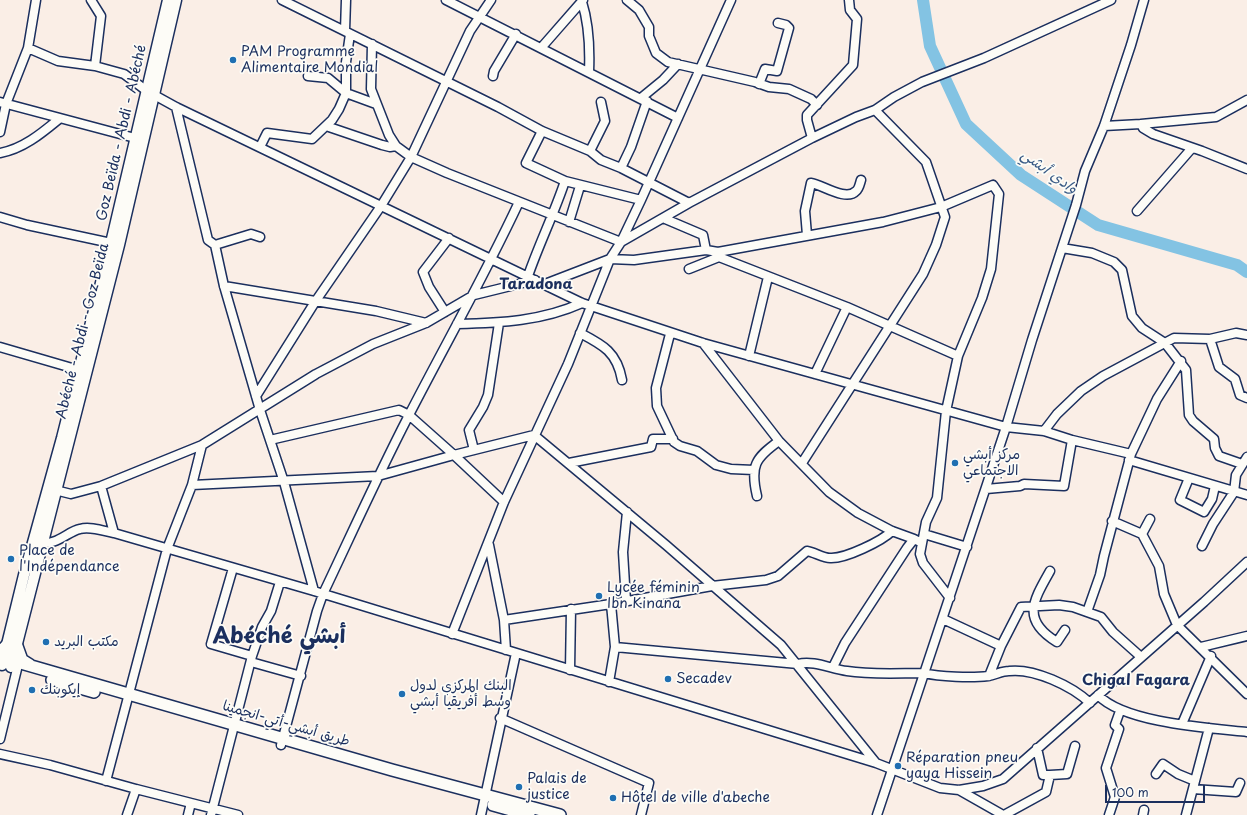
<!DOCTYPE html>
<meta charset="utf-8">
<style>
body{margin:0}
#map{position:relative;width:1247px;height:815px;overflow:hidden;background:#faeee6;font-family:"Playpen Sans",sans-serif}
canvas{display:block}
.scale{position:absolute;left:1105px;top:785px;width:100px;height:18px;box-sizing:border-box;border:2px solid #1b2f5e;border-top:0;padding-left:5px;font-size:12px;line-height:14px;white-space:nowrap;color:#1b2f5e;-webkit-text-stroke:3px #fdfcf7;paint-order:stroke}
</style>
<div id="map">
<canvas width="1247" height="815"></canvas>
<div class="scale">100 m</div>
</div>
<script>
const g = document.querySelector('canvas').getContext('2d');
g.lineJoin = 'round';
function strokePath(path, color, width, dash) { g.strokeStyle = color; g.lineWidth = width; g.lineCap = dash ? 'butt' : 'round'; g.setLineDash(dash || []); g.stroke(path); }
function label(font, color, halo, rows, align = 'center') {
  g.font = font + ' "Playpen Sans","Playpen Sans Arabic",sans-serif'; g.lineWidth = 3.5; g.setLineDash([]); g.textBaseline = 'middle'; g.strokeStyle = halo; g.fillStyle = color; for (const [text, x, y, turn = 0] of rows) {
    g.save(); g.translate(x, y); g.rotate((+turn || 0) * Math.PI / 180); g.textAlign = isNaN(turn) ? turn : align; if (halo) g.strokeText(text, 0, 0); g.fillText(text, 0, 0); g.restore();
  }
}
strokePath(new Path2D(`
 M923,0l7,46 36,78 55,51 77,50 139,40 10,7`), '#83c3e3', 12);
const minor = new Path2D(`
 M91,0l10,16 -6,50 29,8 23,17 29,16 406,196 121,40 303,84 -129,388
 M282,0l216,107 44,24 48,20 11,9 20,8 68,35
 M446,0l232,118
 M627,0l12,10 10,17v9l7,17 12,9 87,20 14,5 20,2 22,10 6,6
 M582,2c7,22 8,46 7,70
 M345,31l1,-31
 M372,44l-1,45 18,46 7,11 15,11 36,16 174,69 68,-39 123,-65 44,-21 19,-7 19,-13 28,-15 62,-24 127,-58
 M28,48l30,13 37,5
 M541,48l42,-48
 M308,76l20,2 18,15 30,11
 M493,76l1,-5 22,-37
 M759,84l6,-15 12,2 12,-43 -3,-3 -8,-2
 M641,98l22,-18 15,-16
 M0,102l135,36
 M176,107l32,133 7,5 9,41 36,124 24,72 30,109
 M1141,124l75,-7 31,-17
 M326,126l56,19 8,2 6,-1
 M1104,126l37,-2 2,4 10,6 49,17 45,18
 M542,131l-16,32 39,18 76,19
 M0,132l6,-28 22,-56 8,-48
 M812,138l-5,-18v-5l46,-50 4,-46 -7,-9 -1,-10
 M260,147l7,-14 45,6 20,-19 7,-11 7,-16v-31l4,-28
 M590,151l15,-30 -4,-19
 M0,153c23,-4 42,-20 59,-34
 M621,168l10,-21 16,-46
 M1137,211l55,-63
 M0,217l27,8 84,18
 M663,218l40,17 3,15
 M569,222l11,-36
 M807,235l-2,-24 6,-28c10,1 35,19 45,8 3,-2 4,-8 5,-11
 M215,245l36,-11 9,3
 M1062,248l30,5 22,9 8,8 10,46 10,12 23,15 21,27 3,45 4,6 21,18 1,9 4,8 23,8
 M718,252l1,5 128,50 111,49
 M689,269l30,-12
 M528,276c11,-32 26,-62 37,-95
 M545,284l65,-25 24,1 72,-10 12,2 165,-30 58,-15 52,-22 6,9 -8,75 -9,29 -24,58 -12,55 -9,87 -11,24 -6,32 3,9 27,35
 M224,286l152,25 50,12
 M445,312l-16,-25 -6,-15 26,-34
 M457,324c44,-1 85,-3 125,-21
 M580,333c23,12 37,19 42,47
 M670,334l-14,54 1,18 17,36 6,4 17,5 19,14 15,4 23,1
 M1210,339l9,28 16,12 5,16 7,3
 M703,343l76,98 50,51 29,21 34,18 22,8
 M0,347l79,23
 M749,356l19,-79
 M815,374l32,-67
 M256,396l59,-94 66,-96 30,-49 59,-126 21,-31
 M1044,431l13,-17 24,-23 22,-15 71,-38 36,1 26,-6 11,2
 M270,440l129,-30 10,5 45,40 50,47
 M474,450l-5,-20 14,-23 5,-12 11,-72
 M1131,454l-59,-14 -28,-9 -38,-4 26,-87 44,-135 9,-34 19,-45 27,-81 13,-45
 M1129,460l118,35
 M569,463l82,-16 2,-8h20
 M802,463l121,-189 13,-29 9,-28 -19,-55 -51,-52
 M1189,478l-9,22 24,12 8,-13 3,-13
 M192,485l186,-9 76,-21 80,-20 132,110 115,100 95,118 64,25 19,2 24,-4 20,-7 201,-177 43,-40
 M101,486l13,47
 M51,489l20,5 30,-8 101,-41 114,-71 57,-30 53,-21 48,-28 61,-15
 M986,489l34,-3 4,-2 40,2 8,-46
 M757,496c-7,-30 -2,-38 22,-55
 M1112,521l30,13 17,32 5,28 13,31 70,69
 M924,534l43,13
 M1142,534l8,-15
 M39,542c17,5 29,-11 41,-13 10,-3 24,2 34,4l200,58 562,172
 M489,545l15,75 2,30
 M1202,546l11,-22 21,-32 2,-17 11,-18
 M233,568l-22,76 41,12
 M1050,571c-17,30 -29,49 7,71l8,-12
 M626,601l-3,-49 4,-40
 M611,604l4,43
 M1087,612l13,-37 4,-19 27,-102 26,-55 24,-38
 M943,619l58,27
 M504,620l107,-16 101,-18 54,-6 12,-4 29,-25c7,1 16,7 23,7 15,1 52,-17 62,-27
 M452,634l52,-132 64,-138 42,-105 11,-17 20,-42 90,-200
 M1201,647l46,-11
 M251,662l50,14
 M833,667l12,-24 62,-95 7,-9 4,2
 M570,670l1,-61
 M989,676l12,-30 20,-39 38,-2 14,2 28,10 12,15 28,25
 M609,682l6,-35 183,17c16,-4 33,5 49,7 25,4 52,2 77,2 15,4 49,5 64,3 7,-1 14,-5 21,-5 25,-3 63,15 81,32
 M1098,695c26,28 111,33 149,37
 M500,718l149,65 -8,32
 M1182,724l29,-68
 M0,739l17,-70
 M281,745l36,-134 6,-17c28,-59 55,-119 85,-177 37,-72 77,-142 111,-215
 M0,754l50,11 86,24 102,26
 M1156,774l7,-10 15,10 17,7
 M1050,775l17,-1 8,-28
 M106,781l61,-232 25,-64 10,-40
 M1193,789l43,3 4,-9
 M959,790l44,25
 M127,815l9,-26
 M188,815l3,-12
 M211,815l41,-159 10,-29 9,-16 9,-29
 M481,815l35,-162
 M1004,815l42,-23 4,-17h-7l-6,-27
 M1109,815l6,-18 -9,-29 13,-39 -4,-4 5,-14
 M1143,815l1,-5
 M1186,815l23,-87`);
const major = new Path2D(`
 M2,665l22,-90 38,-137 49,-195 57,-243
 M11,667l108,-422 57,-245`);
const highway = new Path2D(`
 M17,646l5,14 8,5
 M0,652l8,-8
 M0,657l392,113 168,45
 M52,680l42,12
 M493,805l36,10`);
strokePath(minor, '#1b2f5e', 11);
strokePath(major, '#1b2f5e', 13);
strokePath(highway, '#1b2f5e', 14);
strokePath(minor, '#fdfcf7', 8);
strokePath(major, '#fdfcf7', 10);
strokePath(highway, '#fdfcf7', 11);
for (const [x, y, r, color] of [
 [233,60,4,"#1f6fb2"],
 [955,463,4,"#1f6fb2"],
 [11,559,4,"#1f6fb2"],
 [599,596,4,"#1f6fb2"],
 [46,642,4,"#1f6fb2"],
 [668,679,4,"#1f6fb2"],
 [32,690,4,"#1f6fb2"],
 [402,694,4,"#1f6fb2"],
 [898,766,4,"#1f6fb2"],
 [519,787,4,"#1f6fb2"],
 [613,798,4,"#1f6fb2"]
]) { const dot = new Path2D(); dot.arc(x, y, r, 0, 2 * Math.PI); g.fillStyle = color; g.fill(dot); strokePath(dot, '#fdfcf7', 1.5); }
label('14px', '#1b2f5e', '#fdfcf7', [
 ["PAM Programme",241,52],
 ["Alimentaire Mondial",241,68],
 ["مركز أبشي",963,455],
 ["الاجتماعي",963,471],
 ["Place de",19,551],
 ["l'Indépendance",19,567],
 ["Lycée féminin",607,588],
 ["Ibn Kinana",607,604],
 ["مكتب البريد",54,642],
 ["Secadev",676,679],
 ["البنك المركزي لدول",410,686],
 ["وسط أفريقيا أبشي",410,702],
 ["إيكوبنك",40,690],
 ["Réparation pneu",906,758],
 ["yaya Hissein",906,774],
 ["Palais de",527,779],
 ["justice",527,795],
 ["Hôtel de ville d'abeche",621,798]
], 'left');
label('14px', '#1b2f5e', '#fdfcf7', [
 ["Goz Beïda - Abdi - Abéché",122,133,-77],
 ["Abéché - Abdi - Goz Beïda",83,331,-76],
 ["طريق أبشي-أتي-انجمينا",286,724,16]
]);
label('italic 15px', '#3a5b86', '#fdfcf7', [
 ["وادي أبشي",1049,172,36]
]);
label('bold 15px', '#1b2f5e', '#fdfcf7', [
 ["Taradona",536,285],
 ["Chigal Fagara",1136,681]
]);
label('bold 22px', '#1b2f5e', '#fdfcf7', [
 ["Abéché أبشي",279,637]
]);
</script>
